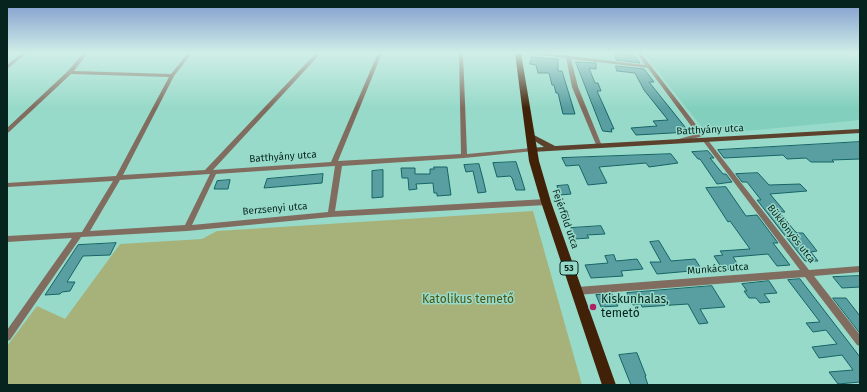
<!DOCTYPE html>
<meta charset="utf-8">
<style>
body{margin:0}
#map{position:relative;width:867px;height:392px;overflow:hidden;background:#97dac9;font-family:"Fira Sans",sans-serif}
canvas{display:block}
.frame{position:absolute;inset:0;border:8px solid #07231d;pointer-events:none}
</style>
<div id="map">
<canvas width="867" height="392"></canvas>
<div class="frame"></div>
</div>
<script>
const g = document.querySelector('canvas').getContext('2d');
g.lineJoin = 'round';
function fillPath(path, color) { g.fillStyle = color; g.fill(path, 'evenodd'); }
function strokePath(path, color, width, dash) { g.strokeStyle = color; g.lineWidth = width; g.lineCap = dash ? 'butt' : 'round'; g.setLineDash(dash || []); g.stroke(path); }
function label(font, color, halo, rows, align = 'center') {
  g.font = font + ' "Fira Sans",sans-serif'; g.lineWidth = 3; g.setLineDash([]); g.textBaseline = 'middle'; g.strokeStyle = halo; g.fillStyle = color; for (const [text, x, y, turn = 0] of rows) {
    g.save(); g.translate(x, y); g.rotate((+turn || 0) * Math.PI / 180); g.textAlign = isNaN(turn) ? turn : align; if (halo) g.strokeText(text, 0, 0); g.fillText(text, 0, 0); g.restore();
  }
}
fillPath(new Path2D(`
 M643,53h200l17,10v57l-114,11 -5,-4 -37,3z`), '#82cfbd');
fillPath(new Path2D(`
 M533,211l49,174h-575v-39l30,-40 28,13 55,-75 82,-5 15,-8z`), '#a7b27b');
const building = new Path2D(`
 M633,53l7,10 -24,-3 -1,-6z
 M532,57l26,2v12h4l13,43h-12l-5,-21h-2l-2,-8h-2l-3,-12h-11l-2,-8 -6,-1z
 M576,62l20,1v6l-7,-1 6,15h3l3,8h-4l17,38h-3l1,3 -9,-1z
 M616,66l28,3 10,13h-5l40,50 -53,3 -5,-7 26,-2 -4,-5 15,-1 -24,-30 -9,-17 -18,-2z
 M860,142v17l-28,1 2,2h-23l-5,-4 -19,1 -4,-4 -59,3 -6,-8z
 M708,151l6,7h-4l13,16h3l6,8 -15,2 -17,-25h-2l-6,-7z
 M671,154l7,9 -29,4 -3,-4 -47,4 8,16 -19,2 -9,-20 -13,1 -4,-8z
 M516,162l5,15 4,13h-9l-4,-12 -2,-2 -13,1 -4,-14z
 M479,164l4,15 3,13 -8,1 -5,-22 -7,1 -2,-7z
 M434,167h13l4,28 -14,1v-3h-3l-1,-10 -17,1 1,5 -8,1 -1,-12h-6l-1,-10h14v6h15v-5h4z
 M383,170v27l-11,1v-27z
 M758,173l11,12 31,-1 7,7 -37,3 15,18h-6l14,17 4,4h6l14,18 -6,1 7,9h-13l-48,-61h4l-14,-18h-5l-6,-8z
 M323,174l-1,9 -58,5 3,-9z
 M230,180l-2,9h-14l3,-8z
 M568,185l3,9 -11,1 -3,-9z
 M726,187l20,29 11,-1 21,28h-5l17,22 -13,1 -9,-12 -35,3 7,11 -17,2 -9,-14 9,-1 -3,-4 30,-2 -20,-28 -2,1 -22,-34z
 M601,226l4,8 -18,1 2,3 -14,1 -4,-11z
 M659,241l12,20 24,-2 7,11 -45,4 -7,-12h11l-11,-20z
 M116,243l-6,12 -27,1 -16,26h8l-5,9 -8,1 -2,2 -15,1 33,-50z
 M614,255l2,6 21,-2 6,10 -22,2 2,5 -32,2 -6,-13 23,-2 -3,-7z
 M860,276v11l-18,1 -9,-11z
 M800,279l60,78v25l-22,2 -9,-12 24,-2 -11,-15 -23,3 -7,-11 25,-3 -11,-14 -13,2 -7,-9 14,-1 -32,-42z
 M769,281l8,12 -13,1 6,8 -10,1 -4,-5h-7l-5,-7h3l-5,-7z
 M712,286l13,21 -25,2 8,14 -9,1 -11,-20 -46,3 -1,-3 -8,1 -6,-12z
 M612,294l6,12 -17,1 -5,-12z
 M833,298h13l14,18v17z
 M637,353l9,23h-1l3,9h-17l-12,-30z`);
fillPath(building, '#599fa1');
strokePath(building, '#166466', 1);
fillPath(new Path2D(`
 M22,53h5l-20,16v-4z
 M83,53h5l-14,18 97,3 17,-21h4l-18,23 -51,99 82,-5 111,-117h5l-108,117 118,-8 47,-109h4l-44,108 123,-7 -2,-101h4l4,101 65,-6 3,2 -1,1 -70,7 -122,8 -7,45 211,-12 4,3 -4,3 -215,12 -144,14 -106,6 -71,103 -3,1v-11l65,-92 -65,4v-6l75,-4 31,-51 -106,6v-4l109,-7 53,-99 -98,-3 -62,58 -2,1v-5l61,-57zM335,166l-7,46 -136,13 24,-51zM210,174l-25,51 -95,6 30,-51z
 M531,53h14l100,12 -8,-12h4l63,82 -1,1 -26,7 -2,-1 -1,-1 1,-1 22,-6 -49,-66 -77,-9 7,28 24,59 -1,1h-4l-25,-60 -6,-29 -33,-4z
 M705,138l2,1 102,131 51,-4v6l-46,4 46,59v11l-3,-1 -52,-68 -228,18 -3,-1 -1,-3 1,-3 3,-1 223,-17 -97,-129 -1,-1 1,-1z`), '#806d5f');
fillPath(new Path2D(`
 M860,129v4l-328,19 -4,-2 1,-2 15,-1 -17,-11 1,-2h4l23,12z`), '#5c412d');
fillPath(new Path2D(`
 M515,53h6l18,108 12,41 65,183h-14l-61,-183 -12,-41z`), '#412208');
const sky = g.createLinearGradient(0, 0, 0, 108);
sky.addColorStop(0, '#7f9ace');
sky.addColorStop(0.49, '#d0eee7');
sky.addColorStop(1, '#d0eee700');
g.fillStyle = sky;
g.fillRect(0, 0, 867, 108);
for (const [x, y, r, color] of [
 [593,307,4,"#ac2365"]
]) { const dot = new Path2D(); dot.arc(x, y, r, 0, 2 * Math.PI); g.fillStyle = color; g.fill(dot); strokePath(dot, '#97dac9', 1.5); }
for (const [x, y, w] of [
 [569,268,18]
]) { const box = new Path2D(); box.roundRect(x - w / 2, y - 7, w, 14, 3); g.fillStyle = '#97dac9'; g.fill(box); strokePath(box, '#07231d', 1); }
label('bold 9px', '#07231d', null, [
 ["53",569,268]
]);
label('10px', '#07231d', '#97dac9', [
 ["Batthyány utca",710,130,-3],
 ["Batthyány utca",283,157,-4],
 ["Berzsenyi utca",275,209,-5],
 ["Fejérföld utca",565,219,71],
 ["Bükkönyös utca",791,234,52],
 ["Munkács utca",718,269,-4]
]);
label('12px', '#4d5711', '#97dac9', [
 ["Katolikus temető",468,300]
]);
label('12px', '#07231d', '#97dac9', [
 ["Kiskunhalas,",601,300],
 ["temető",601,314]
], 'left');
</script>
